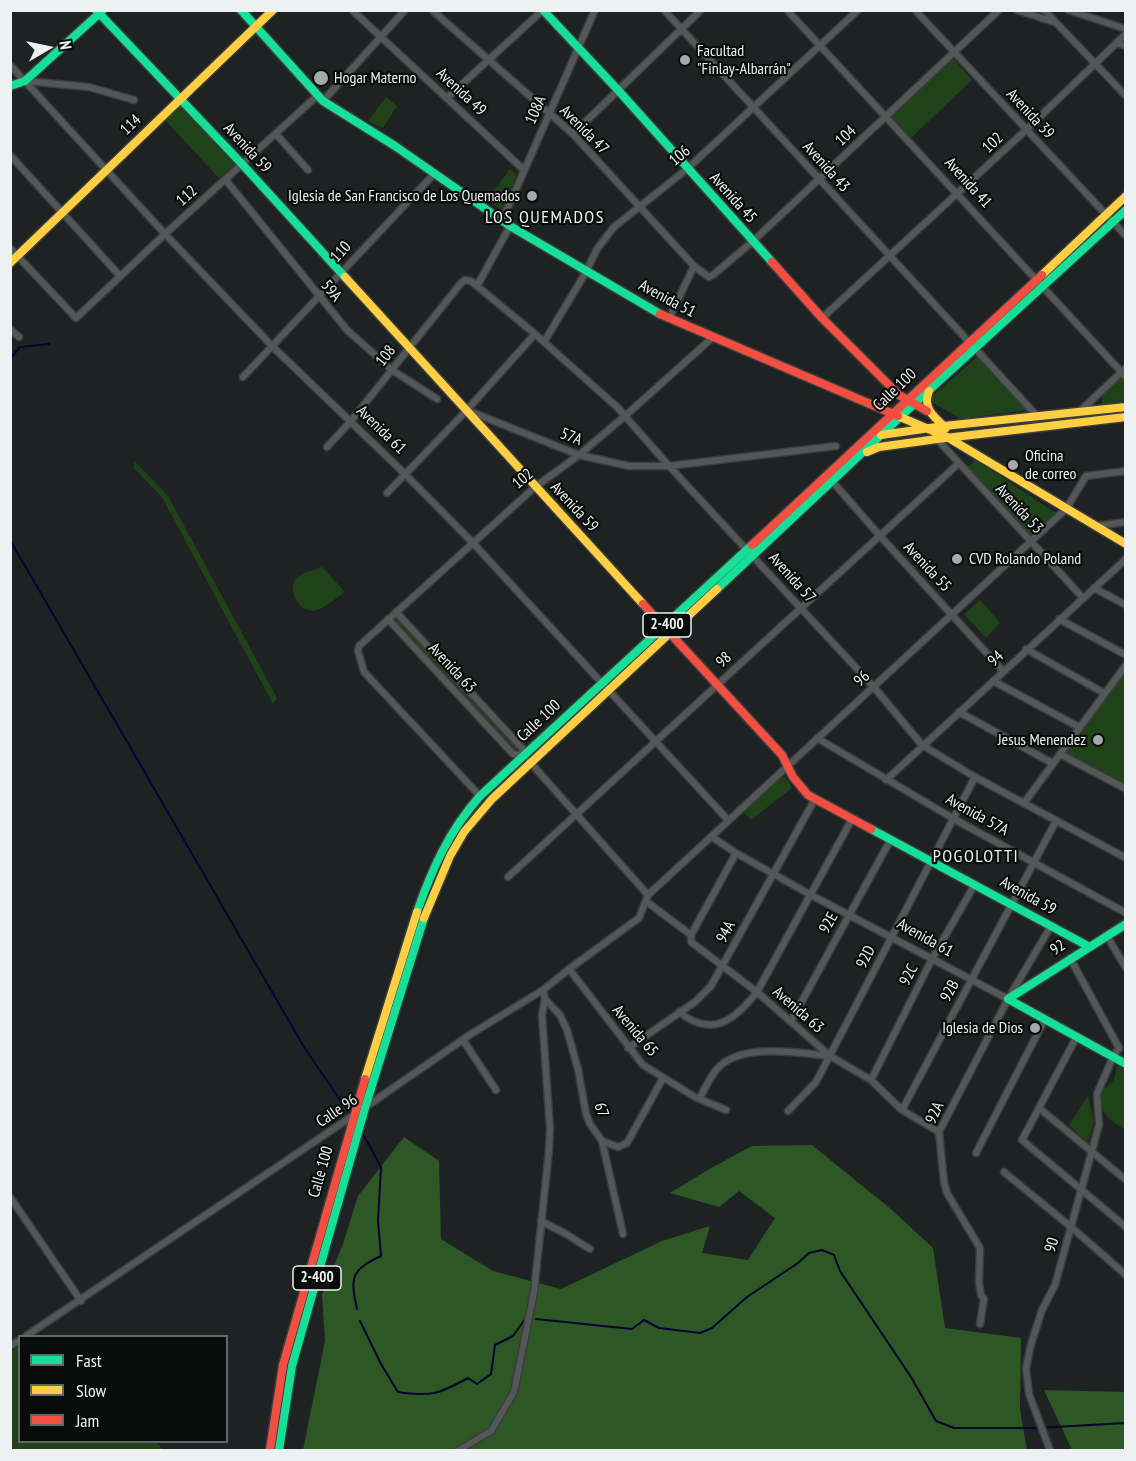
<!DOCTYPE html>
<meta charset="utf-8">
<style>
body{margin:0}
#map{position:relative;width:1136px;height:1461px;overflow:hidden;background:#1f2223;font-family:"PT Sans Narrow",sans-serif}
canvas{display:block}
.frame{position:absolute;inset:0;border:12px solid #edf1f1;pointer-events:none}
.legend{position:absolute;left:18px;top:1335px;width:210px;height:108px;box-sizing:border-box;background:#0a0c0c;border:2px solid #656868;margin:0;padding:8px 10px;list-style:none;font-size:18px;color:#edf1f1}
.legend li{display:flex;align-items:center;gap:12px;height:30px}
.legend b{width:30px;border:2px solid #656868}
.north{position:absolute;left:18px;top:18px;width:60px;height:60px;-webkit-text-stroke:4px #0a0c0c;paint-order:stroke;rotate:81deg;font-size:16px;font-weight:700;line-height:24px;text-align:center;color:#edf1f1}
.north::after{content:'';display:block;margin:auto;width:21px;height:27px;background:#edf1f1;clip-path:polygon(50% 0,100% 100%,50% 72%,0 100%)}
</style>
<div id="map">
<canvas width="1136" height="1461"></canvas>
<div class="frame"></div>
<ul class="legend">
<li><b style="height:8px;background:#16e098"></b>Fast</li>
<li><b style="height:8px;background:#ffcf43"></b>Slow</li>
<li><b style="height:8px;background:#f24e42"></b>Jam</li>
</ul>
<div class="north">N</div>
</div>
<script>
const g = document.querySelector('canvas').getContext('2d');
g.lineJoin = 'round';
function fillPath(path, color) { g.fillStyle = color; g.fill(path, 'evenodd'); }
function strokePath(path, color, width, dash) { g.strokeStyle = color; g.lineWidth = width; g.lineCap = dash ? 'butt' : 'round'; g.setLineDash(dash || []); g.stroke(path); }
function label(font, color, halo, rows, align = 'center') {
  g.font = font + ' "PT Sans Narrow",sans-serif'; g.lineWidth = 4.5; g.setLineDash([]); g.textBaseline = 'middle'; g.strokeStyle = halo; g.fillStyle = color; for (const [text, x, y, turn = 0] of rows) {
    g.save(); g.translate(x, y); g.rotate((+turn || 0) * Math.PI / 180); g.textAlign = isNaN(turn) ? turn : align; if (halo) g.strokeText(text, 0, 0); g.fillText(text, 0, 0); g.restore();
  }
}
fillPath(new Path2D(`
 M953,58l19,22 -61,58 -21,-22z
 M386,97l11,9 -14,22 -15,-7z
 M181,106l54,58 -16,14 -54,-58z
 M510,169l7,6 -15,35 -15,-10z
 M978,356l49,54 -66,9 -28,-16 -2,-6z
 M1122,376l3,4v22l-23,4v-10z
 M976,460l83,55 -29,26 -66,-71z
 M135,462l33,34 109,202 -4,6 -111,-207 -29,-30z
 M322,567l23,25c-9,6 -19,15 -28,18 -16,5 -31,-19 -21,-31 6,-7 18,-9 26,-12z
 M980,600l20,23 -14,15 -22,-24z
 M396,615l124,134 1,5 -6,-2 -124,-133z
 M1125,665v124l-65,-35z
 M785,777l7,11 -41,32 -8,-9 37,-33z
 M1118,1061l7,5v64c-14,-10 -28,-17 -24,-38l13,-12z
 M1087,1097l2,1 5,25 -6,20 -19,-18z
 M19,1346l1,96h137l5,7 -151,1v-98z`), '#204219');
fillPath(new Path2D(`
 M404,1137l35,24 2,78 52,32 68,18 101,-48 48,-15 -8,27 46,7 27,-42 -36,-27 -20,16 -49,-14 43,-26 39,-21 60,-1 80,65 41,38 12,80 76,10 -1,72 7,40h-724l22,-109 -3,-46 21,-51 15,-48z
 M1044,1390l81,2v58h-53z`), '#2e5726');
strokePath(new Path2D(`
 M10,359l10,-12 29,-3
 M10,540l294,507 41,60
 M357,1309c-7,-32 -6,-39 24,-53l-3,-35 3,-54 -17,-31
 M536,1319l96,10 12,-9 15,8 41,5 12,-5 35,-31 51,-34 11,-10 13,-3 12,5 6,16 71,106 25,44 18,7h82l90,-5
 M360,1321l21,43 17,28c33,5 41,2 70,-14l9,6 14,-10 4,-29 18,-9 12,-17`), '#080330', 2);
const street = new Path2D(`
 M352,10l172,160
 M432,10l141,124 121,132 15,11 4,-2 39,-33 247,-232
 M664,10l374,407
 M787,10l339,367
 M915,10l211,226
 M1017,10l37,12
 M1044,10l82,86
 M1068,10l58,19
 M1116,43l10,3
 M10,65l155,169 108,113 132,127 68,69 255,277
 M26,81l63,6 45,13
 M447,98l96,-88
 M323,101l82,-91
 M276,134l32,36
 M573,134l128,-124
 M10,155l110,121
 M225,179l122,151 45,40 45,29
 M502,221l93,-211
 M10,248l66,70 89,-84 152,-138
 M477,286l33,-60
 M822,318l204,-188 100,-96
 M669,319l25,-53
 M10,329l9,8
 M544,342l42,-70 11,-23 17,-22 73,-58 171,-159
 M243,377l191,-203
 M469,411l110,44 50,11h40l167,-20
 M1080,411l46,-43
 M937,439l146,159
 M327,447l24,-26 110,-138 4,-3 6,1 64,53 82,73 52,59 204,220 49,59 53,32 151,81
 M832,481l48,55 123,135
 M387,493l80,-83 68,-76
 M1096,526l30,-4
 M1094,588l32,17
 M388,619l125,135 10,2 -1,-8 -126,-136
 M1059,619l67,36
 M1026,649l78,44
 M993,681l86,46
 M959,712l93,51
 M817,738l137,81 172,94
 M1060,754l66,35
 M529,761l119,134
 M886,780l240,-221
 M480,796l-116,-124 -6,-21 1,-5 176,-159 44,-32 46,-39 87,-78
 M1024,803l102,-138
 M712,837l24,16 75,42 197,104
 M508,877l450,-413
 M648,895l418,-386 20,-33 40,-5
 M647,902l44,33v7l66,50 73,64 41,24 31,30 37,22
 M691,935l45,-82
 M1107,936l19,32
 M569,969l74,96 52,32 31,13
 M545,999l15,16 7,15 11,39 8,45 4,10 12,17 21,93
 M679,1012c33,26 55,9 78,-20l95,-173
 M791,1021l100,-182
 M1077,1036l-55,104 104,87
 M463,1040l33,50
 M628,1048l67,-46 16,-16 104,-187
 M871,1080l61,-121 43,-75
 M700,1098c5,-10 10,-21 17,-29 24,-27 81,-16 113,-13
 M367,1106l104,-72 72,-44 26,-21 70,-51 9,-23
 M1039,1108l87,72
 M902,1110l154,-289
 M788,1111l28,-29 159,-305
 M602,1141l16,6 9,-4 36,-65
 M976,1153l69,-134
 M1004,1172l67,55 55,48
 M10,1197l71,104
 M541,1221l25,13 24,15
 M980,1324l4,-25 -3,-4 -2,-12 1,-35 -33,-55 -3,-11 -5,-50 69,-133 43,-73
 M26,1336l325,-219
 M10,1346l10,-6
 M459,1450l32,-19 23,-39 20,-100 15,-142 1,-21 -8,-114 3,-16 -2,-9
 M1050,1450l-21,-56 -3,-26 5,-24 11,-34 13,-25 44,-160 -2,-31 16,-37 6,-9 -49,-90`);
const fast = new Path2D(`
 M96,10l146,154 103,113
 M241,10l82,91 72,45 115,80 150,88
 M543,10l75,80 154,172
 M10,86l15,-5 77,-70
 M717,589l197,-185 212,-194
 M871,829l217,117
 M417,912c15,-43 32,-81 63,-116l272,-251
 M1126,924l-118,75 118,65
 M279,1450l13,-84 73,-258 59,-190`);
const slow = new Path2D(`
 M10,263l263,-253
 M1042,275l84,-79
 M345,277l298,327
 M929,391c-7,17 5,26 17,37
 M898,416l49,21 179,107
 M881,435l63,-9 182,-19
 M867,452l12,-5 58,-8 189,-22
 M424,918l26,-62 14,-24 28,-33 225,-210
 M365,1079l52,-167`);
const jam = new Path2D(`
 M772,262l50,56 77,77 28,16
 M660,314l238,102
 M752,545l290,-270
 M643,604l139,151 11,22 15,18 63,34
 M270,1450l13,-85 82,-286`);
strokePath(street, '#3a3d3d', 9);
strokePath(fast, '#3a3d3d', 11);
strokePath(slow, '#3a3d3d', 11);
strokePath(jam, '#3a3d3d', 11);
strokePath(street, '#545757', 6);
strokePath(fast, '#16e098', 8);
strokePath(slow, '#ffcf43', 8);
strokePath(jam, '#f24e42', 8);
for (const [x, y, r, color] of [
 [685,60,6,"#a5a9a9"],
 [321,78,8,"#a5a9a9"],
 [532,196,6,"#a5a9a9"],
 [1013,465,6,"#a5a9a9"],
 [957,559,6,"#a5a9a9"],
 [1098,740,6,"#a5a9a9"],
 [1035,1028,6,"#a5a9a9"]
]) { const dot = new Path2D(); dot.arc(x, y, r, 0, 2 * Math.PI); g.fillStyle = color; g.fill(dot); strokePath(dot, '#0a0c0c', 2); }
for (const [x, y, w] of [
 [667,625,48],
 [317,1278,48]
]) { const box = new Path2D(); box.roundRect(x - w / 2, y - 12, w, 24, 4.5); g.fillStyle = '#0a0c0c'; g.fill(box); strokePath(box, '#edf1f1', 1.5); }
label('bold 15px', '#edf1f1', null, [
 ["2-400",667,625],
 ["2-400",317,1278]
]);
label('16px', '#edf1f1', '#0a0c0c', [
 ["Facultad",697,51],
 ["\"Finlay-Albarrán\"",697,69],
 ["Hogar Materno",334,78],
 ["Iglesia de San Francisco de Los Quemados",520,196,"right"],
 ["Oficina",1025,456],
 ["de correo",1025,474],
 ["CVD Rolando Poland",969,559],
 ["Jesus Menendez",1086,740,"right"],
 ["Iglesia de Dios",1023,1028,"right"]
], 'left');
label('16px', '#edf1f1', '#0a0c0c', [
 ["Avenida 49",461,92,43],
 ["108A",536,110,-66],
 ["Avenida 39",1030,114,47],
 ["114",131,125,-43],
 ["Avenida 47",584,130,45],
 ["104",846,136,-43],
 ["102",993,143,-43],
 ["Avenida 59",247,148,47],
 ["106",680,156,-41],
 ["Avenida 43",826,167,48],
 ["Avenida 41",968,183,48],
 ["112",187,196,-42],
 ["Avenida 45",733,198,48],
 ["110",341,252,-47],
 ["59A",331,291,50],
 ["Avenida 51",667,299,28],
 ["108",386,356,-52],
 ["Calle 100",895,390,-44],
 ["Avenida 61",381,430,44],
 ["57A",571,437,21],
 ["102",523,479,-40],
 ["Avenida 59",574,507,47],
 ["Avenida 53",1019,509,47],
 ["Avenida 55",927,567,47],
 ["Avenida 57",792,578,48],
 ["94",996,659,-43],
 ["98",724,660,-42],
 ["Avenida 63",452,668,47],
 ["96",862,679,-43],
 ["Calle 100",539,721,-43],
 ["Avenida 57A",977,815,29],
 ["Avenida 59",1028,896,29],
 ["92E",829,923,-61],
 ["94A",726,932,-62],
 ["Avenida 61",925,938,29],
 ["92",1058,948,-33],
 ["92D",866,957,-63],
 ["92C",909,975,-63],
 ["92B",950,991,-62],
 ["Avenida 63",798,1010,41],
 ["Avenida 65",635,1031,50],
 ["67",601,1110,71],
 ["Calle 96",337,1111,-34],
 ["92A",935,1113,-65],
 ["Calle 100",321,1172,-74],
 ["90",1052,1245,-74]
]);
g.letterSpacing = '1.5px';
label('18px', '#edf1f1', '#0a0c0c', [
 ["LOS QUEMADOS",545,218],
 ["POGOLOTTI",976,857]
]);
g.letterSpacing = '0px';
</script>
